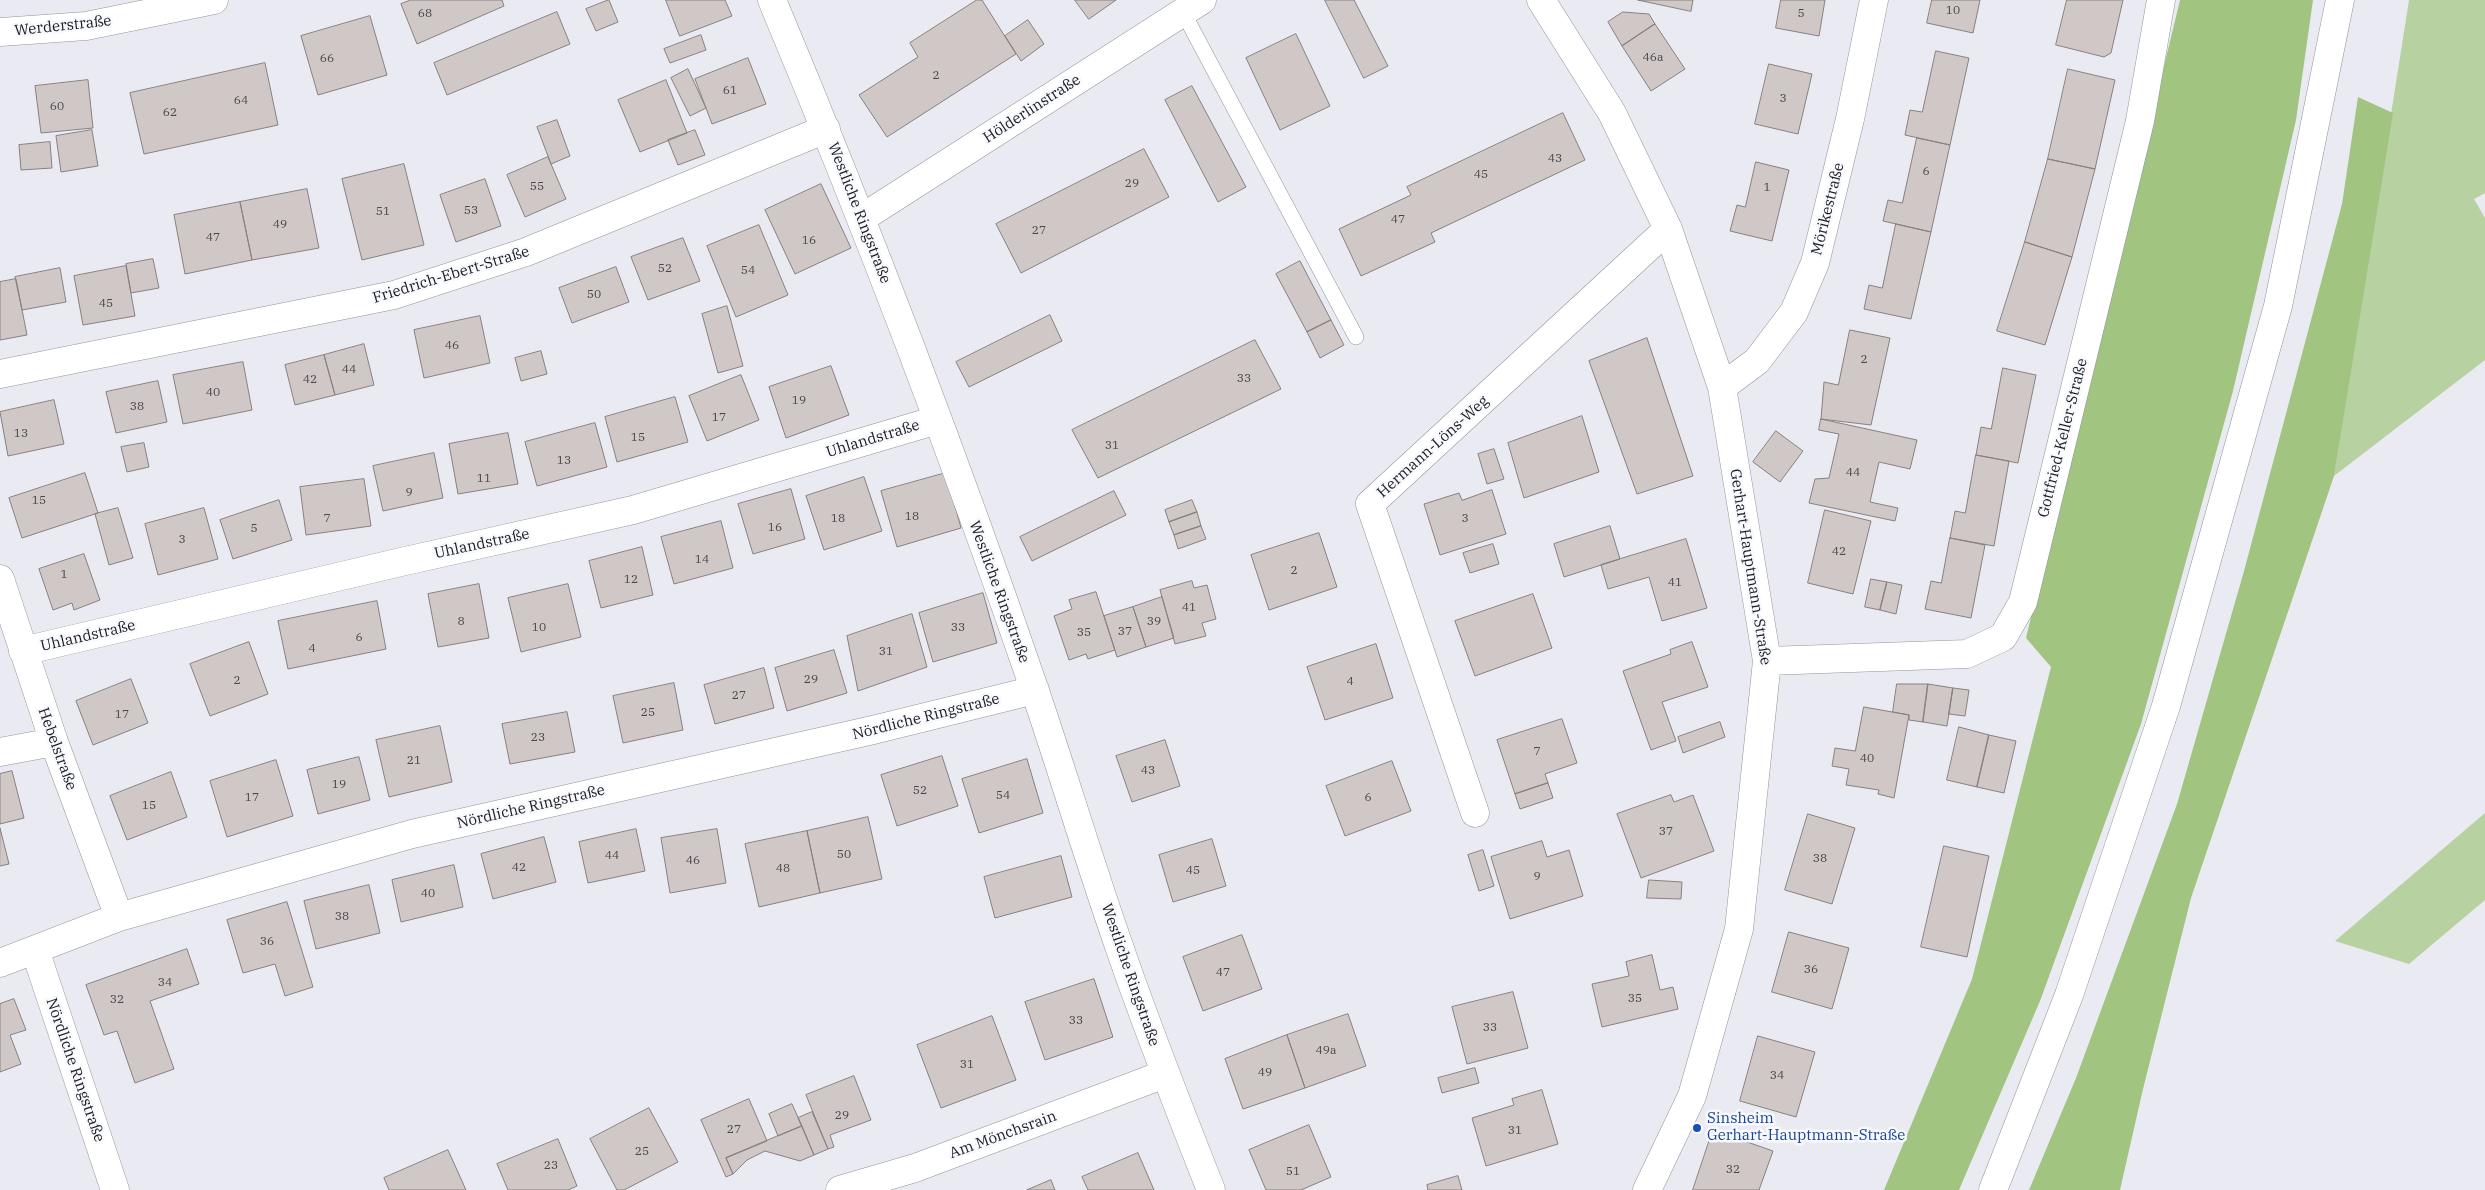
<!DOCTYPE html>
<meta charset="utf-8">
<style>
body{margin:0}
canvas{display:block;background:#eaebf2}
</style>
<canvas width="2485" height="1190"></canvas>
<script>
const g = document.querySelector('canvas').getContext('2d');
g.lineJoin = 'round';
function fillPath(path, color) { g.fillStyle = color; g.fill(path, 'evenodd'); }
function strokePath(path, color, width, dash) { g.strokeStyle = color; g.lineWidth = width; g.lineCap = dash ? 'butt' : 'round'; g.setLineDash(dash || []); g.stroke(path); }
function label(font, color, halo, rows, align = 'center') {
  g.font = font + ' "IBM Plex Serif",serif'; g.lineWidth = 5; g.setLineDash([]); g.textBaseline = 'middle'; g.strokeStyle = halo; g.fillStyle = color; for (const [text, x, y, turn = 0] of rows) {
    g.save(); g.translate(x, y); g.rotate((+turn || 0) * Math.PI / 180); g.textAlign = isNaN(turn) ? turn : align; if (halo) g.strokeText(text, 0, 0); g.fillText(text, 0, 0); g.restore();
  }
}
fillPath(new Path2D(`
 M2409,0h76v193l-11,6 11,19v142l-151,116z
 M2485,813v87l-76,64 -74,-23z`), '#b7d1a0');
fillPath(new Path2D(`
 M2180,0h133l-17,120 -63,271 -92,333 -101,277 -81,189h-75l88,-211 79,-312 -25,-29z
 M2358,97l35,16 -59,363 -143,422 -48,191 -23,101h-91l47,-112 101,-274 67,-233 98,-367z`), '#a1c481');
const building = new Path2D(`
 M411,0h91l2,6 -87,38 -16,-40z
 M609,0l9,22 -22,9 -10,-22z
 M666,0h59l7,16 -52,20z
 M977,0h5l34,54 -129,83 -28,-42 59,-38 -8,-14z
 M1075,0h41l-27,19z
 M1325,0h29l34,66 -24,12z
 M1638,0h55l-2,11z
 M1781,0h44l-6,36 -43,-8z
 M1932,0h48l-7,33 -46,-10z
 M2067,0h56l-12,53 -7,4 -48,-12z
 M557,12l13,32 -123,51 -13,-32z
 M1623,12l26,2 6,10 -33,22 -14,-24z
 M370,16l17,59 -69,20 -17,-59z
 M1028,20l16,24 -23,17 -16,-25z
 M1655,24l30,45 -34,22 -29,-45z
 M1296,34l34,72 -50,24 -34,-72z
 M701,35l5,15 -36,13 -6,-14z
 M1936,51l33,7 -19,87 -45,-10 5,-25 12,2z
 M748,58l18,46 -54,20 -17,-45z
 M265,63l13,62 -134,29 -14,-61z
 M1769,64l43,10 -14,60 -43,-10z
 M688,69l18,39 -16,8 -19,-38z
 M2068,69l47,11 -20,89 -47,-10z
 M88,80l5,48 -52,5 -6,-47z
 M666,80l21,53 -47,19 -22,-52z
 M1192,86l54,101 -28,15 -53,-102z
 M1563,113l22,47 -154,73 4,9 -74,34 -22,-47 72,-34 -4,-8z
 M557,120l13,36 -19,8 -14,-37z
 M92,130l6,36 -37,6 -5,-36z
 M695,130l10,25 -27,10 -10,-25z
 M1917,138l33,7 -19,87 -48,-11 5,-21 14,3z
 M50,142l2,26 -31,2 -2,-25z
 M1144,149l25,48 -148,76 -25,-49z
 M548,157l18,42 -41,18 -18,-42z
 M2048,159l47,10 -23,88 -47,-15z
 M1756,162l33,8 -17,71 -42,-10 7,-26 8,2z
 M404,164l20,81 -62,15 -20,-81z
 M485,179l16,47 -45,16 -16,-47z
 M821,184l30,64 -56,26 -30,-64z
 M307,189l12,59 -67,12 -12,-58z
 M240,202l12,58 -67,14 -11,-59z
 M1896,224l35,8 -20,87 -47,-10 5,-24 13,3z
 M759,225l29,70 -52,22 -29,-71z
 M683,238l17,43 -52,19 -17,-43z
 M2025,242l47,15 -27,88 -48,-14z
 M153,259l6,29 -28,5 -5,-29z
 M1300,261l31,59 -24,12 -31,-58z
 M126,266l9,50 -52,9 -9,-49z
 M616,267l13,35 -57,21 -13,-35z
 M60,268l6,34 -44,8 -7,-33z
 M16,279l11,56 -27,5v-58z
 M727,306l16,60 -25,7 -16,-59z
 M1050,315l12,26 -93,46 -13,-25z
 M480,316l10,47 -66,15 -10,-48z
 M1331,320l13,25 -24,13 -13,-26z
 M1850,330l40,8 -19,87 -50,-6 3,-37 14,3z
 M1647,338l46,138 -56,18 -48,-133z
 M1255,340l26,49 -183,89 -26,-48z
 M364,344l10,41 -39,10 -11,-40z
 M541,351l6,23 -26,7 -6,-23z
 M324,355l11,40 -40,10 -10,-40z
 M243,362l9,48 -69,14 -10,-49z
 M831,366l18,49 -63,23 -17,-51z
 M2003,368l33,7 -18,88 -42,-8 5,-28 10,2z
 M741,375l18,45 -52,21 -18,-45z
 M158,381l9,41 -51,11 -10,-41z
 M675,397l13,45 -71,20 -12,-45z
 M54,400l10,44 -56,12 -8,-44z
 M1582,416l17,56 -75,26 -16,-55z
 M1821,419l96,21 -7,29 -31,-7 -9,40 28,6 -3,13 -86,-18 6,-24 14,-1 10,-44 -20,-4z
 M595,423l12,44 -70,19 -12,-44z
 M1776,431l27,20 -23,31 -27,-20z
 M508,433l10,51 -60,10 -9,-50z
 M144,443l5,24 -22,5 -6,-25z
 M1494,449l10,30 -17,5 -9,-30z
 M434,453l9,45 -60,13 -10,-45z
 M1976,455l33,6 -15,85 -44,-8 5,-27 10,2z
 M85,473l13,40 -76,25 -13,-40z
 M946,473l15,55 -64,19 -16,-56z
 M864,477l18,54 -58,19 -18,-54z
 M364,479l7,47 -65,9 -6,-48z
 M791,489l14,50 -52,15 -15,-50z
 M1492,490l14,44 -66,21 -16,-51 35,-11 3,7z
 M1114,491l12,24 -94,46 -12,-24z
 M279,500l13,40 -59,19 -13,-39z
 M1192,500l5,12 -28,10 -4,-12z
 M118,508l15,50 -24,7 -14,-51z
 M204,508l14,51 -60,16 -13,-51z
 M1825,510l46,11 -18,73 -45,-11z
 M1197,512l4,14 -27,9 -5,-13z
 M721,521l12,47 -59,16 -13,-47z
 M1201,526l5,13 -28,10 -4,-14z
 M1610,526l10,33 -56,18 -10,-33z
 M1319,533l18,54 -68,23 -18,-55z
 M1950,538l35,7 -14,73 -46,-9 6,-28 10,2z
 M1686,539l21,69 -45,13 -13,-44 -41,12 -7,-24z
 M1493,544l6,20 -29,9 -7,-20z
 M642,547l11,48 -52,13 -12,-47z
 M84,554l16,46 -26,10 -2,-7 -19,7 -14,-41z
 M1871,579l16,3 -7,28 -15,-3z
 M1192,581l2,7 13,-3 9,34 -14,4 4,13 -31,8 -15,-54z
 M1887,582l15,3 -6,29 -16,-4z
 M479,584l10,54 -51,9 -10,-53z
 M568,584l13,53 -60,15 -13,-54z
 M1096,592l19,58 -27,9 -2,-5 -17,6 -15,-44 18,-7 -3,-9z
 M983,593l14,50 -64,19 -14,-49z
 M1533,594l19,54 -77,28 -20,-55z
 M1162,597l12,41 -28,9 -13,-40z
 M377,601l9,48 -98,20 -10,-48z
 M1133,607l13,40 -29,10 -13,-41z
 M912,614l15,53 -69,24 -11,-55z
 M249,642l19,52 -58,22 -20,-52z
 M1692,642l16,45 -46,15 14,39 -25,9 -28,-79 48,-17 -1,-4z
 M1376,644l17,54 -68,22 -18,-53z
 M834,650l13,43 -60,18 -12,-43z
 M764,668l10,40 -59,16 -11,-39z
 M131,679l17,44 -55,22 -17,-44z
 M674,683l9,47 -60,13 -10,-47z
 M1897,684h31l-5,38 -14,-2v-5l-16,-3z
 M1928,684l25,4 -6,38 -24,-4z
 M1953,688l16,2 -4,26 -16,-2z
 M1864,707l45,8 -15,83 -16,-4 1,-4 -33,-5 3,-16 -17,-3 3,-18 20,3z
 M567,712l8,40 -65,12 -8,-40z
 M1562,719l15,44 -32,11 3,9 -33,11 -18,-54z
 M1720,722l5,15 -42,16 -5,-16z
 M440,726l12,56 -63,15 -13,-57z
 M1959,727l30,8 -12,52 -30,-7z
 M1989,735l27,6 -12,52 -27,-6z
 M1165,740l15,46 -48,16 -16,-46z
 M942,756l16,50 -61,20 -16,-51z
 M359,757l11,43 -52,14 -11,-44z
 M1027,759l16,54 -64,20 -17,-54z
 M276,760l17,56 -66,21 -17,-56z
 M1392,761l19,50 -66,25 -19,-50z
 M12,771l12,47 -24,6v-50z
 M171,772l16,45 -60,23 -17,-44z
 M1548,783l5,15 -33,11 -5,-15z
 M1671,795l3,7 19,-7 21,56 -73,27 -24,-64z
 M1808,814l47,14 -23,76 -47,-14z
 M868,817l14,62 -62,14 -13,-62z
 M0,828l9,36 -9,2z
 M636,829l9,42 -57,12 -9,-41z
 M717,829l9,54 -56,10 -9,-55z
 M807,831l13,62 -61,14 -14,-63z
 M544,837l12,45 -63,17 -12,-45z
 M1212,839l14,47 -53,16 -14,-47z
 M1542,841l5,16 22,-7 14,46 -73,23 -19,-62z
 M1944,846l45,10 -22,101 -46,-10z
 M1483,850l11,36 -15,5 -11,-36z
 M1061,856l11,41 -77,21 -11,-41z
 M454,865l9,42 -62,15 -9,-42z
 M1649,880l33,2 -1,17 -34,-1z
 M369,885l11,48 -64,16 -12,-48z
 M287,902l26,85 -28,9 -10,-32 -32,9 -16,-53z
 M1789,932l60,16 -17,61 -60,-17z
 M1242,935l20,54 -59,22 -20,-54z
 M187,949l12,35 -49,17 24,68 -39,14 -18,-52 -13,4 -18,-50z
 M1652,955l8,35 13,-3 5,22 -76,18 -10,-43 37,-8 -3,-14z
 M1094,979l19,58 -68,23 -20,-58z
 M1513,992l15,56 -61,16 -15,-57z
 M14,999l12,31 -16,5 11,29 -21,8v-68z
 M1348,1014l18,52 -61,22 -18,-53z
 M992,1016l24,64 -75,28 -24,-63z
 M1287,1035l18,53 -62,21 -18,-50z
 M1758,1036l57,16 -19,65 -56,-16z
 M1475,1068l4,15 -37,10 -4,-15z
 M854,1076l17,44 -41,15 4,12 -6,2 -22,-54z
 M1542,1090l16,54 -72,22 -14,-48 42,-13 -2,-6z
 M749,1099l18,42 -41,17 7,16 -7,3 -25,-57z
 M792,1104l10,22 -24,10 -9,-22z
 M649,1108l29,54 -54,28h-7l-27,-51z
 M812,1112l16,37 -14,6 -16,-37z
 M1309,1125l22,52 -30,13h-35l-17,-40z
 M802,1126l12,29 -14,6 -35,-10 -18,9 -14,14 -7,-16z
 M1713,1130l60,21 -14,39h-66z
 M558,1139l19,47 -9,4h-60l-11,-26z
 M448,1150l18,40h-77l-5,-12z
 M1138,1153l16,37h-66l-6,-13z
 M1458,1176l4,14h-34l-1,-5z
 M1051,1180l4,10h-28z`);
fillPath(building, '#cfc8c7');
strokePath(building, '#87807f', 1);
const service = new Path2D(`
 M1183,12l173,325`);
const minor = new Path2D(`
 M772,0c95,227 183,458 263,691 29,85 54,170 84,255 28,82 60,163 92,244
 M1541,0l71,113 56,116 54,158 45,274 -28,268 -47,167 -45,94
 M0,32l86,-6 128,-26
 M862,218l340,-218
 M0,374l394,-79 132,-43 300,-123
 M1722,387l35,-26 37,-49 21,-49 35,-144 24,-119
 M0,579l54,163 65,175
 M23,651l378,-89 232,-52 304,-90
 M1767,661l200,-7 36,-17 20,-35 117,-481 21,-121
 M0,752l54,-10
 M1475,813l-105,-309 298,-275
 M35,950l80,240
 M0,963l119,-46 293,-83 461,-104 162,-40
 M840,1190l75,-22 250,-94`);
const trunk = new Path2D(`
 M1993,1190l76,-195 97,-289 112,-400 62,-306`);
strokePath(service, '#929499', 16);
strokePath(minor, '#929499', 29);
strokePath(trunk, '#929499', 29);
strokePath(service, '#fff', 15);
strokePath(minor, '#fff', 28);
strokePath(trunk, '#fff', 28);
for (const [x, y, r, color] of [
 [1697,1128,5,"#1a4fb4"]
]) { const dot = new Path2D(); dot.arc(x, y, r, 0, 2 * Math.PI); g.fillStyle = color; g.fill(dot); strokePath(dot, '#f8f9fe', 2); }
label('12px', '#474648', null, [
 ["10",1953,11],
 ["68",425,14],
 ["5",1801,14],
 ["46a",1653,58],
 ["66",327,59],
 ["2",936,76],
 ["61",730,91],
 ["3",1783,99],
 ["64",241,101],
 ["60",57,107],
 ["62",170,113],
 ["43",1555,159],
 ["6",1926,172],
 ["45",1481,175],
 ["29",1132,184],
 ["55",537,187],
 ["1",1767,188],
 ["53",471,211],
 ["51",383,212],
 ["47",1398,220],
 ["49",280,225],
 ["27",1039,231],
 ["47",213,238],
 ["16",809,241],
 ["52",665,269],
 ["54",748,271],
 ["50",594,295],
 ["45",106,304],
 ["46",452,346],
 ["2",1864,360],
 ["44",349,370],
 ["33",1244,379],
 ["42",310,380],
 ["40",213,393],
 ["19",799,401],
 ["38",137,407],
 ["17",719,418],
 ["13",21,434],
 ["15",638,438],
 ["31",1112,446],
 ["13",564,461],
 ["44",1853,473],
 ["11",484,479],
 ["9",409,493],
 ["15",39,501],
 ["18",912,517],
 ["7",327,519],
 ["18",838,519],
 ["3",1465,519],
 ["16",775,528],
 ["5",254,529],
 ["3",182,540],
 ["42",1839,552],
 ["14",702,560],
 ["2",1294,571],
 ["1",64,575],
 ["12",631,580],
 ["41",1675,583],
 ["41",1189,608],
 ["8",461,622],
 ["39",1154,622],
 ["10",539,628],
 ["33",958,628],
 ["37",1125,632],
 ["35",1084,633],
 ["6",359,638],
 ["4",312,649],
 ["31",886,652],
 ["29",811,680],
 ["2",237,681],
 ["4",1350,682],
 ["27",739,696],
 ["25",648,713],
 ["17",122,715],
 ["23",538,738],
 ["7",1537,752],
 ["40",1867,759],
 ["21",414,761],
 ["43",1148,771],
 ["19",339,785],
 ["52",920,791],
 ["54",1003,796],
 ["17",252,798],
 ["6",1368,798],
 ["15",149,806],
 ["37",1666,832],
 ["50",844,855],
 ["44",612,856],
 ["38",1820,859],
 ["46",693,861],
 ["42",519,868],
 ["48",783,869],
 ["45",1193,871],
 ["9",1537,877],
 ["40",428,894],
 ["38",342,917],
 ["36",267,942],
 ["36",1811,970],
 ["47",1223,973],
 ["34",165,983],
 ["35",1635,999],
 ["32",117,1000],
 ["33",1076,1021],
 ["33",1490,1028],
 ["49a",1326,1051],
 ["31",967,1065],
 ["49",1265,1073],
 ["34",1777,1076],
 ["29",842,1116],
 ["27",734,1130],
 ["31",1515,1131],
 ["25",642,1152],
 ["23",551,1166],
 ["32",1733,1170],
 ["51",1293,1172]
]);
label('15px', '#1a1b1d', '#f8f9fe', [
 ["Werderstraße",63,26,-6],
 ["Hölderlinstraße",1032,109,-33],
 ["Mörikestraße",1828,209,-76],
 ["Westliche Ringstraße",859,213,69],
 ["Friedrich-Ebert-Straße",451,275,-17],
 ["Gottfried-Keller-Straße",2063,438,-76],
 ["Uhlandstraße",873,439,-17],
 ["Hermann-Löns-Weg",1433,447,-42],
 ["Uhlandstraße",482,544,-12],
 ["Gerhart-Hauptmann-Straße",1750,567,81],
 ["Westliche Ringstraße",999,592,70],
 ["Uhlandstraße",88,636,-13],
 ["Nördliche Ringstraße",926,717,-14],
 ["Hebelstraße",57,749,70],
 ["Nördliche Ringstraße",531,807,-13],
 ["Westliche Ringstraße",1130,975,71],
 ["Nördliche Ringstraße",75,1070,71],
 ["Am Mönchsrain",1003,1135,-20]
]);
label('15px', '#164399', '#f8f9fe', [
 ["Sinsheim",1707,1119],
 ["Gerhart-Hauptmann-Straße",1707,1136]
], 'left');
</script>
